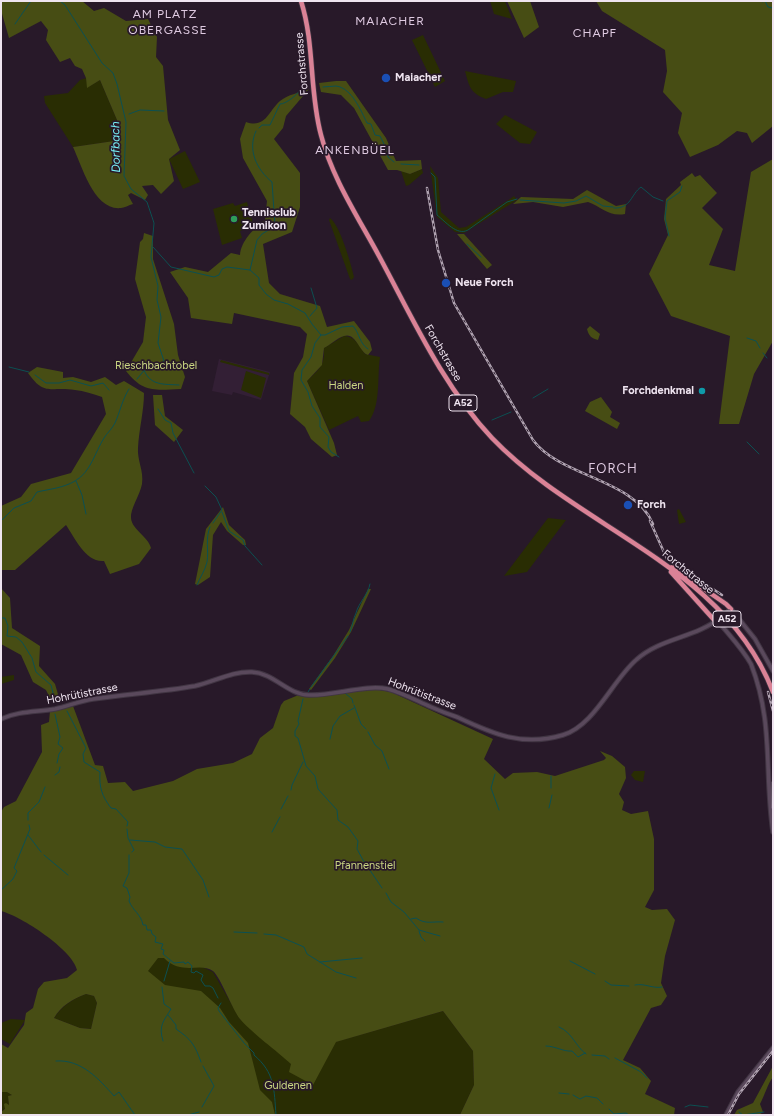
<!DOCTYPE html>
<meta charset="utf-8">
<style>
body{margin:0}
#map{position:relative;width:774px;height:1116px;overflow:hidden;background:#281929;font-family:Figtree,sans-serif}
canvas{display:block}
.frame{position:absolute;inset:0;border:2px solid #efe4f0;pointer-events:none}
</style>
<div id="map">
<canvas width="774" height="1116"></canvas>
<div class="frame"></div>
</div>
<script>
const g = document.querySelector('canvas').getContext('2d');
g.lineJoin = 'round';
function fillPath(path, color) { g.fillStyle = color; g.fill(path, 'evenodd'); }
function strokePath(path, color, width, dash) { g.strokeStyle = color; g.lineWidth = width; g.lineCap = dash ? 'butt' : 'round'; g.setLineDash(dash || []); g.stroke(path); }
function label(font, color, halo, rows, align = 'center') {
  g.font = font + ' Figtree,sans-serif'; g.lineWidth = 3.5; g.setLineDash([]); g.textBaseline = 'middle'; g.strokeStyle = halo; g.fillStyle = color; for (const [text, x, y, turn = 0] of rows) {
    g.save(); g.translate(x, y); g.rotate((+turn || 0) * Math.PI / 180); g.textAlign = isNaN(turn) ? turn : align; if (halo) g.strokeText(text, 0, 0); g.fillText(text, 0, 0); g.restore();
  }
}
fillPath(new Path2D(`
 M219,359l51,13 -9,28 -28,-8 -1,3 -20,-4z`), '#331f35');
fillPath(new Path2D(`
 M490,1h15l7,18 -18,-5z
 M423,35l22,46 -10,6 -23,-47z
 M465,71l51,10 -3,11h-10l-17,7c-16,-6 -17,-13 -21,-28z
 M86,78l2,9 12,-7 17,40 -3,21 -41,6 -28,-44 -1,-7 24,-3 12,-13z
 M505,115l32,17 -7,12 -10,-1 -24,-19z
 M185,151l15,31 -17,7 -14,-30z
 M430,166l8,12 3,34 18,16 7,-1 44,-28 4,-3 3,4 -53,33 -9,-1 -18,-15z
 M422,169l1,4 -14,12 -3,1 -5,-15 9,3z
 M247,202l7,25 -14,4 2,7 -20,7 -9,-36 20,-6 2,3z
 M330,218c10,7 21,46 24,59l-2,3 -2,-1 -21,-59z
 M344,336c11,0 15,10 21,18l15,3c-3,20 1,48 -11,64l-8,1 -3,-6 -29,14 -22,-49c12,-12 18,-15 17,-33z
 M221,360l48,13v2l-49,-13z
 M246,371l20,7 -5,20 -20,-8z
 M679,509l7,13 -7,2 -2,-14z
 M548,518l18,2 -39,52 -23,4z
 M14,675v5l-13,4v-7z
 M634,771h11l-2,11 -8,-2 -4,-5z
 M156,946l57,26 27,47 81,50 14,-27 108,-31 30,40 1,34 -14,30h-193l-136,-144z
 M86,994l8,2 3,7 -6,26 -11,-1 -26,-10c8,-12 18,-19 32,-24z
 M11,1019l14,1 -15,24 -9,-5v-16z
 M1,1092h6l6,3 -5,1 1,9 -8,7z`), '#292d03');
fillPath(new Path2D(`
 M1,1h81l12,10 10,-3 22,13 22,-2 9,18 -1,20 7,9 5,54 12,30 -11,9 5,22 -13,13 -8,-9 -11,1 6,9 -3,5 -14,-7 -3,2 5,9c-4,1 -9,4 -12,4 -27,3 -39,-42 -48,-61l41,-6 3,-21 -17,-40 -13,8 -1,-10 -4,-9 -7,-3 -5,-8 -10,4 -14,-22 2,-10 -7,-9 -32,17 -8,-28z
 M507,1h23l9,26 -15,11z
 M596,1h177v125l-21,17 -5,-10 -10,-2 -19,14 -28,12 -12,-24 4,-20 -19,-21 4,-21 -2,-21 -63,-39z
 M336,81h10l40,57 10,23 25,-1 1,9 -12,5 -13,-4h-9l-34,-62 -13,-13 -20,-3 -2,-9z
 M309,89l-23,27 -3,12 -9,11 26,34v34l-8,25 -29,12 6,39 11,11 40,12 7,21 27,-6 16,21 2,8 -4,5c-9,-3 -12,-23 -24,-19 -7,2 -14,9 -20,12l-2,17 -15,16 27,62 3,12 -5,2 -21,-18 -6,-12 -15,-13 4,-41 9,-16 4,-23 -7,-7 -66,-14 -2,11 -41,-6 -3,-20 -18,-26 15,-5 23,5 23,-19 9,2c1,-14 14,-27 25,-35l2,-19 -24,-43 -3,-19 6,-17c20,7 23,-12 34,-21 7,-6 21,-9 29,-12z
 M773,159v182l-19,33 -15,50h-20l11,-88 -59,-20 -22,-42 19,-39 -4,-16 2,-20 15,-14 -1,-3 12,-9 3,4 5,-2 17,18 -15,15 21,21 -14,36 26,6 16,-99z
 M587,190l29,16 10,-2 -1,10c-16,3 -23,-7 -37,-12l-25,5 -30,-5 -20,2 8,-7 52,2z
 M144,233l9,3v23l21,65 4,31 7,22 -4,12c-26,1 -38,4 -55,-18l17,-29 3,-25 -11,-38 5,-37 3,-3z
 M457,234h7l28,31 -5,4z
 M590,326l10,8 -2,6c-7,-2 -9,-4 -11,-11z
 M37,367l26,5v6l10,-1 18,5 14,-5 11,8 8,-4 20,12c0,18 -5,36 -6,55 -1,12 6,23 4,36 -2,11 -12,25 -11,34 1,12 17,18 20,30l-12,16 -29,10 -6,-13c-18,2 -29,-23 -38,-36l-51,45h-14v-64l20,-9 10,-13 40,-11 35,-59 -4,-17c-9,-3 -18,-6 -27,-7 -25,-4 -30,7 -47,-17z
 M153,395h9l3,21 18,14 -9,12 -19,-17z
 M601,397l11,15 -2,5 10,6 -3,6 -32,-18 5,-9z
 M223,507l6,18 16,15 1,5h-3l-16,-14 -6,-9 -8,13 -3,42 -12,8 -3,-1 11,-55z
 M1,588l9,10 2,30 28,18 -1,20 16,18 5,17 -8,1 -6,-12 -13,-8 -12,-27 -20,-11z
 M368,589h3l-20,43 -16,26 -24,32 -2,-1 24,-33 16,-26z
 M368,688l23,4 102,47 -9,20 21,20 8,-6 24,-1 18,4 49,-16 2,-2 -6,-7 12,5 13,11 1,11 -7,16 5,8 -2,8 9,4 17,-3 6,28v51l-9,17 7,3 15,-1 8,11 -10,36 -4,27 6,13 -6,9 -10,3 -28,52 17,8 11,13 -6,13 30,14 -1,7h-214l14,-30 -1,-34 -30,-40 -107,31 -23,43 -24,-13 2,-8c-14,-13 -39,-31 -51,-45 -8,-10 -19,-41 -27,-48 -13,-9 -31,5 -49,-13h-6l-10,13 17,14 36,6 19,17 9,14 19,21 12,47 12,12 3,13h-274v-3l4,-3 -1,-5 2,-1 3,2 -1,-9 4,-1 -5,-3h-6v-48l7,4 16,-23 2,-12 7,-5 5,-19 6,-7 23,-4 10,-8c-4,-20 -56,-54 -76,-59v-99l3,-5 12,-6 26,-49 -1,-27 8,-3 1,-11 23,-5 22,59 8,1 5,17 17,-1 8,9 40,-10 24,-12 36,-6 19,-9 8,-16 13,-10 8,-23 3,-4 17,-7 12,1zM86,994l8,2 3,7 -6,26 -11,-1 -26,-10c7,-12 18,-19 32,-24z
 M773,1066v11c-6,8 -8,18 -13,27l3,8 -4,3h-25l3,-5 16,-7z`), '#474d14');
strokePath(new Path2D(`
 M60,1l5,4 37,58 11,10 4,11 9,38 -2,54 7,13 16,13 7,21 -3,34 7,29 -1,14 4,17 -3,26 6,18 -3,3 -15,4 -9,11
 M761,1l1,1 3,-1 3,6 5,1
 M15,24l16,-23
 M323,87c4,0 9,-1 13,-1 16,2 25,25 31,37l4,1 4,11 5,1 7,14 1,7 6,5
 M129,114l11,-4 24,1
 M259,128l3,-3h8l10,-21c6,0 17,-9 20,-14l5,-1
 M401,164l18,1
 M431,173l4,4 2,38c9,7 20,21 31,15l39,-28 10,-3
 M520,200l44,3 12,-2 10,-5 17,10 10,1
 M614,208c17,1 17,-14 27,-21l12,10 10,4
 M669,236l-4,-18 2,-17 13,-9 2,-6
 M467,244l14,13
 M153,247l18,20 43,10 5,-2 3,-6 5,-2 23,3 9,8v7l7,9 8,6 14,4 17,9 7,11 9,11 -6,8 -4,14 -9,13 -1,10 7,12 4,14 8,12v9l9,10 -1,10 3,5 8,5
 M250,270l7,-30 5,-6 13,-8 -3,-44c-15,-12 -25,-32 -16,-51
 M310,316l7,-8 -6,-20
 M321,335h4l17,-8 11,-1c7,8 6,17 15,23
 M747,338l9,3 4,7
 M763,353l4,5
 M9,367l20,5
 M144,370c6,16 20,14 35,15
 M35,375l11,8h13l11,-3 21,6 12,-3 6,7
 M533,398l15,-9
 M158,409l7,11 6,3 2,10 21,40
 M492,420l19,-8
 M747,442l12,12
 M76,481l6,14 4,19
 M205,486l11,11 6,13 -9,13
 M222,512l7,19 14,9 2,6 17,19
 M1,521l13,-13 17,-7 6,-9c13,-3 26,-4 38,-11 16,-9 20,-29 29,-43 3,-5 8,-9 11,-15 5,-11 7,-23 14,-34
 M197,585c3,-8 8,-14 10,-23 2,-11 -2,-24 3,-35
 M1,618h4l3,8 -1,10 9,1 6,5 10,16 4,14 15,13 4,16 3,1
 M350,632c3,-7 3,-13 6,-19 3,-11 12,-18 14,-29
 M311,687l37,-51
 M308,692l2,-3
 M345,693l7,6 1,4
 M303,699l-5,22 1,3 -4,7v5l3,2 8,28 9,10 3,13 19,21 1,10 10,7 10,14 -1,8 6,11 19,28
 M354,705l7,19 5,5
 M67,711l19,37 -3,6 1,8 16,10c-1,16 2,24 11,36l5,1 12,13 -1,4
 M55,714l5,23 -2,7 5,4 -4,6 -2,9
 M368,732l7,13 7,6 7,18
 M330,739l3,-13 7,-10 14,-8
 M495,774l-4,14 8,22
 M55,775l4,-3 1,-5
 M551,776v12
 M291,790l1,-5 11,-23
 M549,808l3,-13
 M281,809l7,-13
 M28,820v-7l11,-11 6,-15
 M127,829l1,9 6,12 -2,2
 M272,832l8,-15
 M28,835l13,17
 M130,840l25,2 10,5 17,2 21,31 6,17
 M44,855l24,20
 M129,855v18l-6,13 4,2 3,9 -1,4c4,10 12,13 14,24h3l1,5h4l1,4 4,3 -1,5 8,2 -2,5 3,1 -1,4 11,9 10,-1 1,2 3,-2 4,4 -1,6 3,1 2,-2 7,4 -2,5 4,6h5l3,2 5,10
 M1,890l12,-11 4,-8 -3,-3 16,-39 -1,-4
 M386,893l5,9 13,10 15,18 21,6
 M411,919l5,-1c10,7 17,3 27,4
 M419,931l2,6 4,4
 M234,932l23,1
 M264,934l12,1 28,12 3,7 29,18 20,6
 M570,961l25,13
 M320,962l42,-4
 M164,981l6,-20
 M605,981l6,4 18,1
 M635,985c10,-2 18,4 27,2
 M162,987l2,17 7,5c-7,12 -13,16 -8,32
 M221,1003l-3,5 1,3 25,32 10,10v2c21,18 20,34 22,60
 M168,1015l8,10v4c15,10 19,16 25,33
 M559,1027c13,5 17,20 27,27
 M546,1046c9,0 18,6 26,5l6,6 7,-4
 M592,1055l13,1 4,3
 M615,1058l26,14 6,6
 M56,1061c25,-2 43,18 58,35l5,-4 16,23
 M559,1093l10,1
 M573,1095l7,4 6,-3 11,2 6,6
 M202,1107l12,-21 -11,-20
 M685,1107l5,-2 18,2
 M609,1109l5,5 12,-1 3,2
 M739,1112l4,3 21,-3
 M188,1115l11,-3`), '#0c5052', 1);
const secondary = new Path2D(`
 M729,610l2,-1 24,30 18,32
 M717,620c12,15 25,28 34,44 23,59 13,106 22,168
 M1,719c17,-8 36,-7 54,-10 13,-3 25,-8 38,-10 34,-5 68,-7 102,-13 19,-4 37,-15 57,-14 22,1 36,23 57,23 25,1 56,-11 79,-6 15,4 29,12 43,18 9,4 17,7 26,10 36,17 65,30 106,18 31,-9 49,-54 73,-75 24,-22 59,-22 84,-42
 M726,1115l12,-23 35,-44`);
const trunk = new Path2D(`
 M301,1c14,44 8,90 20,134 11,43 37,82 58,121 34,63 64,130 113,182 87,91 233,128 281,254
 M672,567l54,37 5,5
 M671,572l45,50`);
strokePath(secondary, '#413543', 5.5);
strokePath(trunk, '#413543', 6);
strokePath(secondary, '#5a495c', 3.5);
strokePath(trunk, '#da8296', 4.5);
const rail = new Path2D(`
 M427,188l11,62 16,53 79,137c27,37 102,39 120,84
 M650,521l17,38 55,36
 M768,692l5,19
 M773,782v26
 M728,1115l11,-21 34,-43`);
strokePath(rail, '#b1a4b2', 2.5);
strokePath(rail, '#281929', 1, [3]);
const secondaryBridge = new Path2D(`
 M720,618l9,-7`);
strokePath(secondaryBridge, '#413543', 5.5, []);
strokePath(secondaryBridge, '#5a495c', 3.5);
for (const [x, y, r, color] of [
 [386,78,5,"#1a4fb4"],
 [234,219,4,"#2e9e5b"],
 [446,283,5,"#1a4fb4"],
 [702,391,4,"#0f9aa8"],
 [628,505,5,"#1a4fb4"]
]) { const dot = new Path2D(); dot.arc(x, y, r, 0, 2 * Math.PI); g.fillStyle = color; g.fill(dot); strokePath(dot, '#281929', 1.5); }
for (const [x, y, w] of [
 [463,403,28],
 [727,619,28]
]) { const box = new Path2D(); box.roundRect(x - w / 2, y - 8, w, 16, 3); g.fillStyle = '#281929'; g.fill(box); strokePath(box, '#efe4f0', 1); }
label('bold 10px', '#efe4f0', null, [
 ["A52",463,403],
 ["A52",727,619]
]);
label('11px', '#efe4f0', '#281929', [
 ["Forchstrasse",302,64,-95],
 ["Forchstrasse",443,353,60],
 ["Forchstrasse",688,572,39],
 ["Hohrütistrasse",82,694,-11],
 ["Hohrütistrasse",422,694,21]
]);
label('bold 11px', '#efe4f0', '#281929', [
 ["Maiacher",395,78],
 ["Tennisclub",242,213],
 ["Zumikon",242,226],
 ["Neue Forch",455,283],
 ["Forchdenkmal",694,391,"right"],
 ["Forch",637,505]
], 'left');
label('11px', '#cad682', '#281929', [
 ["Rieschbachtobel",156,366],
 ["Halden",346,386],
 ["Pfannenstiel",365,866],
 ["Guldenen",288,1086]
]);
g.letterSpacing = '1px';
label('12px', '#dfcae1', '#281929', [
 ["AM PLATZ",165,14],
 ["MAIACHER",390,21],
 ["OBERGASSE",168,30],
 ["CHAPF",595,33],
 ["ANKENBÜEL",355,150]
]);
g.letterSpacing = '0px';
label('italic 12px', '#76edf2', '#281929', [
 ["Dorfbach",116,147,-91]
]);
g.letterSpacing = '1px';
label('13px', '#dfcae1', '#281929', [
 ["FORCH",613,469]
]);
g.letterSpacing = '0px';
</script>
